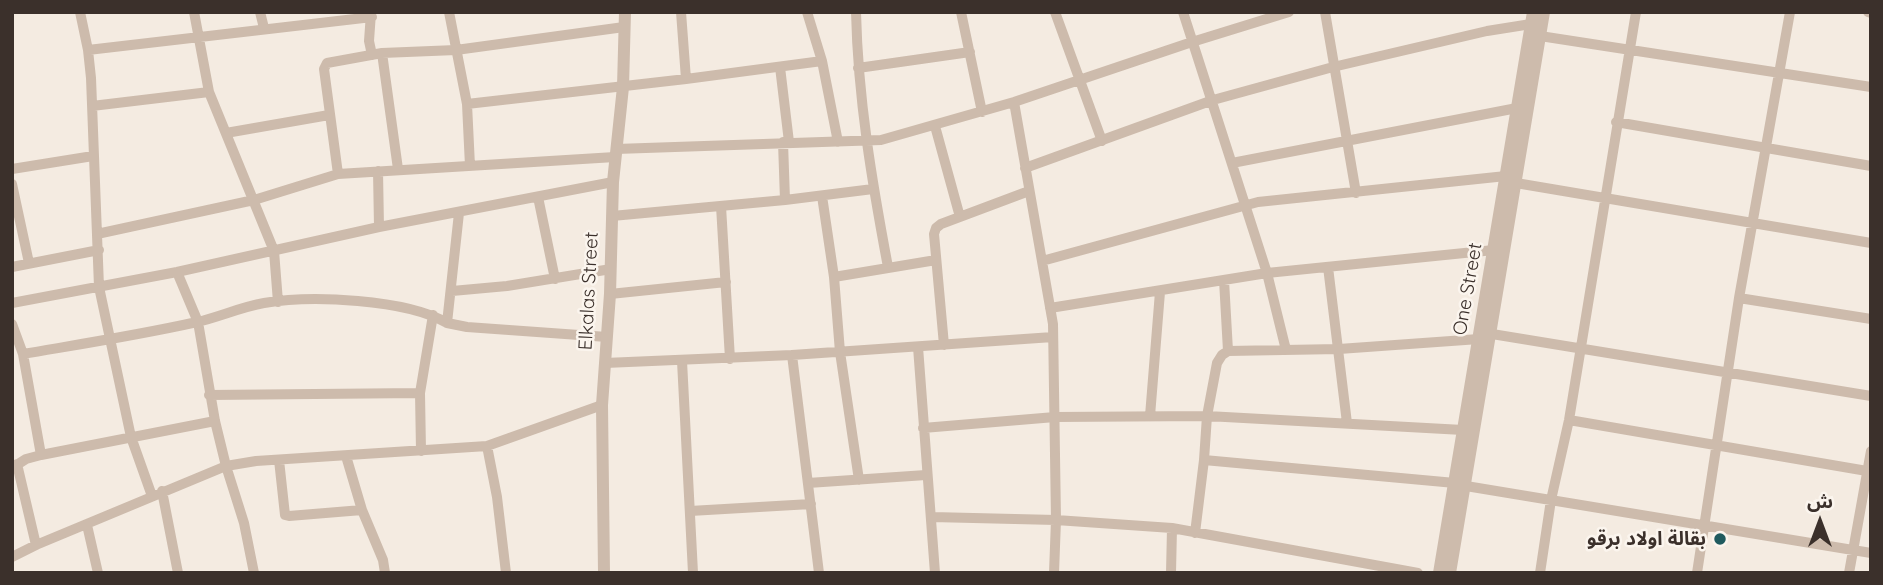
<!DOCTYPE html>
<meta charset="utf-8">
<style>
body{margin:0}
#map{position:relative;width:1883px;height:585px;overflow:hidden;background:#f4ebe1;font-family:Quicksand,"Noto Sans Arabic",sans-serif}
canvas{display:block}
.frame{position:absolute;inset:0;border:14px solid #3b302b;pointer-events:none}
.north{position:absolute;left:1785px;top:487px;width:70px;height:70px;-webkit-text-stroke:5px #fbf5ee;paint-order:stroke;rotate:0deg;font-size:19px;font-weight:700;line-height:28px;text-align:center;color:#3b302b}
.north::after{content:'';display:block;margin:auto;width:24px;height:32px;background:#3b302b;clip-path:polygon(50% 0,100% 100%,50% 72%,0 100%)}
</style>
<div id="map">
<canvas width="1883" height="585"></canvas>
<div class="frame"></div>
<div class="north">ش</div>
</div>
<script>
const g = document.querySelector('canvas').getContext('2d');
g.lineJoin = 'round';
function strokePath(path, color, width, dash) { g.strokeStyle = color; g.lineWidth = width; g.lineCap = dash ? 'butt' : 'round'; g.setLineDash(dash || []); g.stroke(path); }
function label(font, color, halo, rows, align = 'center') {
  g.font = font + ' Quicksand,"Noto Sans Arabic",sans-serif'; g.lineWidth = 5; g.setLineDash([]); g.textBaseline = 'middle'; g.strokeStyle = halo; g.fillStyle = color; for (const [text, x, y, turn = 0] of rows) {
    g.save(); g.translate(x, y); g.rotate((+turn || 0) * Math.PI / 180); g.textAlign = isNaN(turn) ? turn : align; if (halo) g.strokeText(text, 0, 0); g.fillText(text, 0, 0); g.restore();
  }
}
strokePath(new Path2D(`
 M80,12l8,38 3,28 8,209 32,150 21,59
 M194,12l15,80 65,159 4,51
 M260,12l4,16
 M449,12l18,92 3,62
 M681,12l5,67
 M807,12l15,49 16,81
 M856,12c2,87 16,170 32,255
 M961,12l21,100
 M1055,12l47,129
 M1183,12l84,261 19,77
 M1325,12l31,181
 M1868,12l3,1
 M371,13l-2,28 3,14
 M1540,36l331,51
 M88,50l284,-33
 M382,53l16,116
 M780,67l9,75
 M858,68l112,-16
 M1014,102l39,222 3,196 -2,53
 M467,104l219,-25 136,-18
 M92,106l117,-14
 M1616,122l255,44
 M935,126l25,91
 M226,133l103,-18
 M783,142l2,58
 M616,149l265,-9 133,-38 178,-60 97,-30
 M1232,163l285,-55
 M1025,168l188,-68 120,-33 154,-36 44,-7
 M12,169l81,-13
 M378,171l1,56
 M338,174l-14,-105 3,-6 55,-10 74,-3 168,-23
 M1516,183l355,60
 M12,184l17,79
 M822,196l12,81 6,75 19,128
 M538,197l17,82
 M721,206l9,153
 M459,213l-12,110 20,4 140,10
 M612,216l173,-16 88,-11
 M97,234l157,-34 84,-26 277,-17
 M1042,261l216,-59 248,-26
 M12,267l87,-17
 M1328,267l19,156
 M177,272l21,50 17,99 11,45 18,57 10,50
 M834,277l102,-17
 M452,291l55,-5 104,-17
 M610,294l116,-12
 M1739,298l132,21
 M12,303l165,-31 202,-45 234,-45
 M1050,308l217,-35 227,-23
 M12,324l11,30 18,101
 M1492,334l379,62
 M944,345l-10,-111 2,-6 5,-4 88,-33
 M918,347l17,226
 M1228,351l111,-2 140,-10
 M23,354c58,-10 116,-19 174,-32 22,-5 44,-15 67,-19 47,-8 142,-4 183,20
 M792,355l27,218
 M682,361l11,212
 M605,363l187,-8 261,-18
 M209,395l211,-2
 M1150,416l10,-124
 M1569,420l298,51
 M923,428l132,-11 152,-1 256,14
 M487,446l10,51 9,76
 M421,451l-1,-58 13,-78
 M346,456l16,54 21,50 2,13
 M279,460l6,55 4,1 73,-6
 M1204,460l251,23
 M17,464l19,81
 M12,468l14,-9 15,-4 174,-34
 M808,483l118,-8
 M1466,486l405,67
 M162,491l16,82
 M690,511l121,-7
 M932,517l124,3 116,8 246,45
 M87,525l11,48
 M1195,533l9,-73 3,-44 10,-53 5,-8 6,-4 -4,-71
 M12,557l24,-12 190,-79 30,-5 231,-15 115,-41
 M1171,573l1,-45
 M1540,573l11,-73 18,-80 67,-408
 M1697,573l42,-275 51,-286
 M1849,573l22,-122`), '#cdbbac', 10);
strokePath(new Path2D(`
 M604,573l-2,-168 8,-111 3,-112 10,-95 2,-75
 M1439,573l94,-561
 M1450,573l94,-561`), '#cdbbac', 12);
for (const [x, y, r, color] of [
 [1720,539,7,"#1f5a5e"]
]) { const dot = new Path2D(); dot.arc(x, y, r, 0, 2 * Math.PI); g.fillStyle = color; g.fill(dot); strokePath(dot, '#fbf5ee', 2.5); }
label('19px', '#3b302b', '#fbf5ee', [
 ["One Street",1468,289,-80],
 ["Elkalas Street",589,291,-87]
]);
label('bold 19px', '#3b302b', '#fbf5ee', [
 ["بقالة اولاد برقو",1706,539]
], 'right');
</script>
